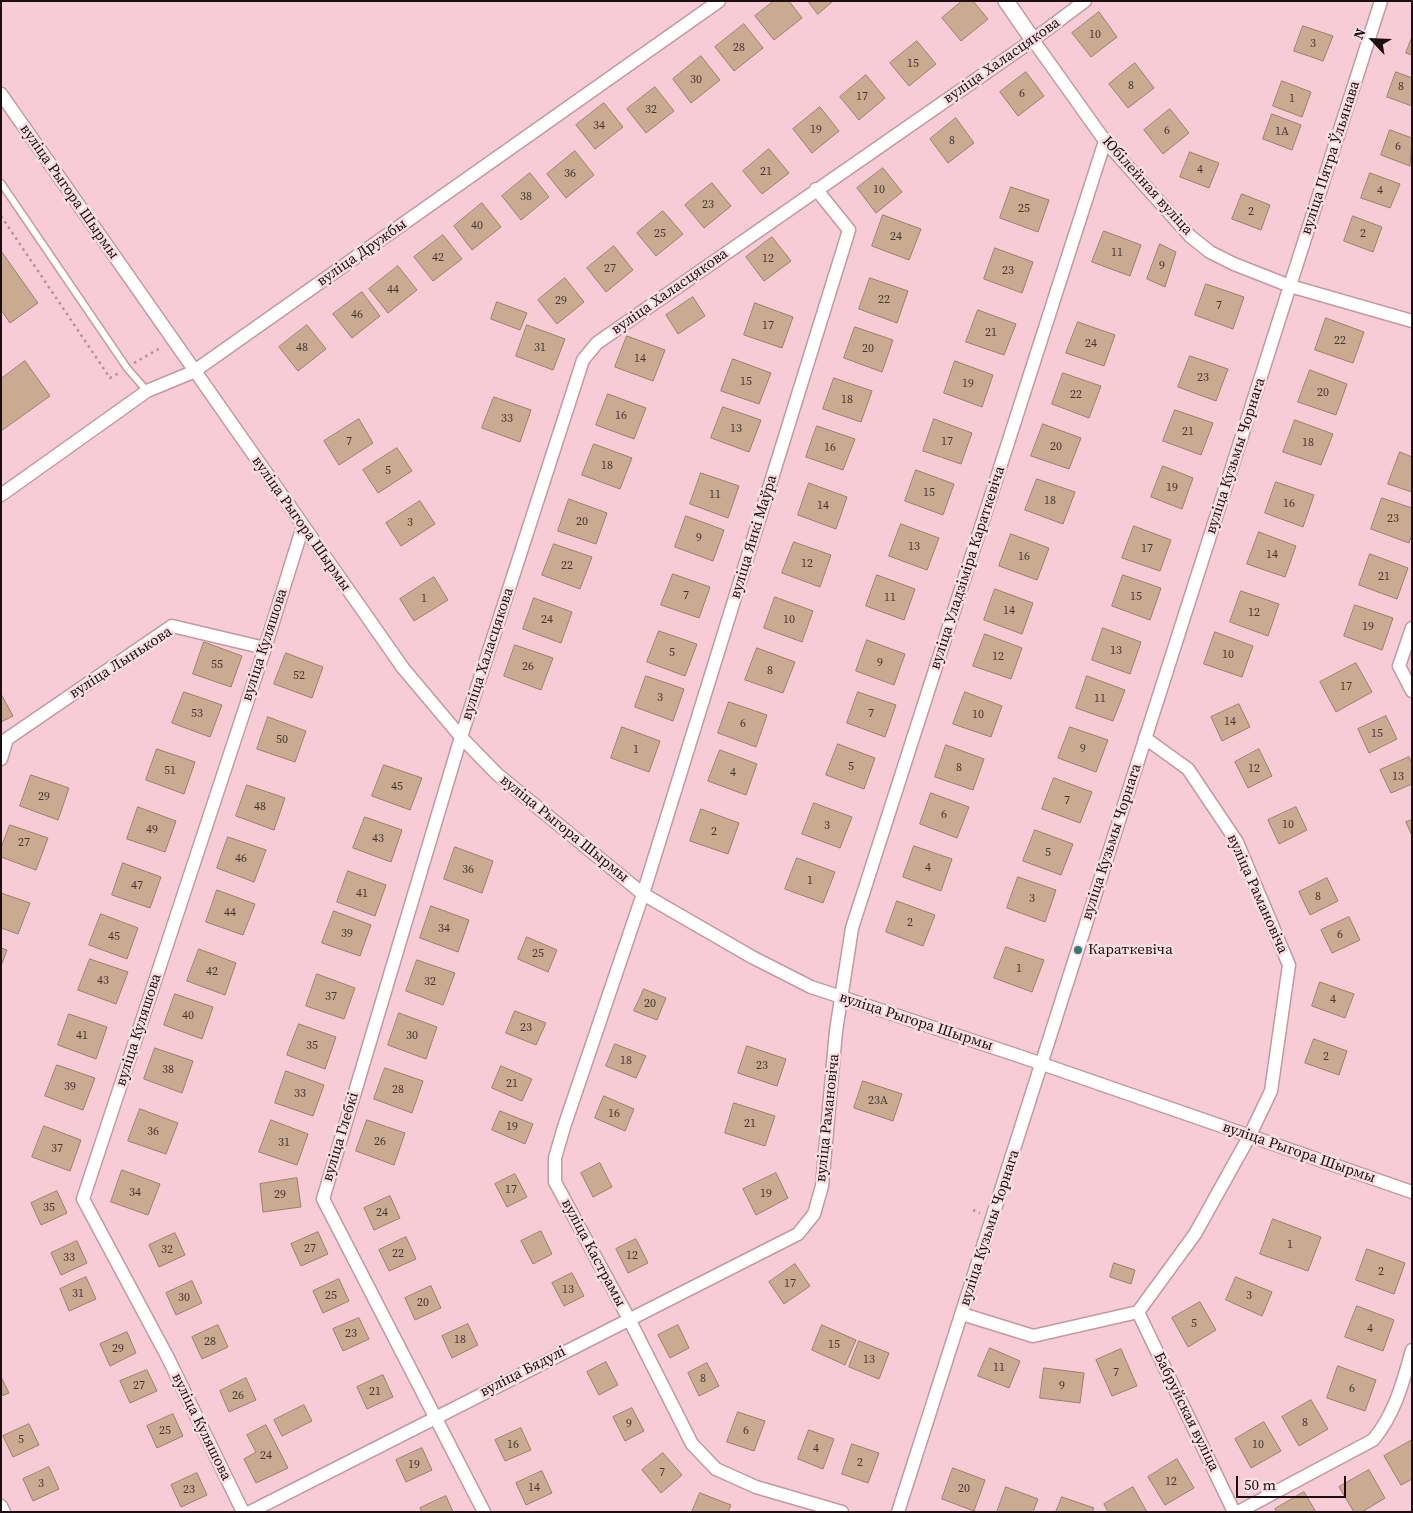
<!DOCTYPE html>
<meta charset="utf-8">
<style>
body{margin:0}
#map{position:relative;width:1413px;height:1513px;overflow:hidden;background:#f7ccd7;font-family:"Source Serif 4",serif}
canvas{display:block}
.frame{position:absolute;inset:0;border:2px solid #1c0e12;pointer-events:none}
.north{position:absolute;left:1348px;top:15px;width:50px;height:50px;-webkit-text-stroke:4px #f9dfe5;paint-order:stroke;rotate:295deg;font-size:14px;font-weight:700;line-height:20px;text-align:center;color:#1c0e12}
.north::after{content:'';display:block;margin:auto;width:18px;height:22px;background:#1c0e12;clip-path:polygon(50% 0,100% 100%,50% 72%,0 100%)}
.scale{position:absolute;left:1236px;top:1476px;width:110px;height:22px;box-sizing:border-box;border:2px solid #1c0e12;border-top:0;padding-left:6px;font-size:15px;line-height:18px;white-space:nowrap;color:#1c0e12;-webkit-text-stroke:4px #f9dfe5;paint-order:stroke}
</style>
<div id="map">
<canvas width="1413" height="1513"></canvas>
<div class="frame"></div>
<div class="north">N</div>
<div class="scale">50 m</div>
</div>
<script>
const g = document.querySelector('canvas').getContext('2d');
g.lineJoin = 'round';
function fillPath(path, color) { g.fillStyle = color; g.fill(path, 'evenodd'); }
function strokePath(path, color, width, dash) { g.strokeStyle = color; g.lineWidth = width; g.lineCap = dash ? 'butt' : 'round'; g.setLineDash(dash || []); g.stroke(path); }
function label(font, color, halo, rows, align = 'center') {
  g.font = font + ' "Source Serif 4",serif'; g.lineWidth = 5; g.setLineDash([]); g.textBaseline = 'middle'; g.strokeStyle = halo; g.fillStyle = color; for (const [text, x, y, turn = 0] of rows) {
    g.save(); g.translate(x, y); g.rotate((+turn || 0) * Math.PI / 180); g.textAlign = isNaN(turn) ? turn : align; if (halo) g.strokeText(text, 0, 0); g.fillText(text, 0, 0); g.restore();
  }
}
const building = new Path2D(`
 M774,1h15l13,17 -28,22 -19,-24z
 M808,1h25l-15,13z
 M962,1h11l15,18 -27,22 -19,-23z
 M1099,12l18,25 -26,20 -19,-24z
 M744,24l19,24 -29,23 -19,-24z
 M1303,26l30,10 -10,25 -29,-10z
 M1412,37v18l-6,-2z
 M917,41l19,23 -27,22 -19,-23z
 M701,56l19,24 -29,23 -18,-24z
 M1135,63l19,25 -26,20 -19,-24z
 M1026,72l18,24 -26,20 -18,-24z
 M1396,72l16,6v28l-25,-9z
 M866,75l19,23 -26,22 -19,-23z
 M1282,81l29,11 -9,25 -29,-11z
 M655,87l19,24 -28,22 -19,-24z
 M604,103l19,24 -28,22 -19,-24z
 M820,107l19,24 -27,22 -19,-24z
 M1170,109l19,24 -26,21 -19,-24z
 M1272,114l29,11 -9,25 -29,-11z
 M956,118l18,25 -26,20 -18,-24z
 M1390,130l22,8 -2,28 -29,-11z
 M769,149l20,24 -27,21 -19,-23z
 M575,151l19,24 -28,23 -19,-24z
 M1190,152l29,11 -10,25 -29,-11z
 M883,168l19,24 -26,21 -19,-25z
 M530,173l19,24 -28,23 -19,-24z
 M1370,173l30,11 -10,24 -29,-10z
 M712,183l19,23 -27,22 -19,-23z
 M1011,187l38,13 -11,32 -38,-14z
 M1242,194l28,11 -9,25 -29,-11z
 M482,203l19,24 -29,23 -18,-24z
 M663,211l20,23 -27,22 -19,-23z
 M883,215l38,14 -12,31 -37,-14z
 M1353,216l29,11 -9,25 -29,-11z
 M1104,231l37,14 -11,31 -38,-14z
 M443,235l19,24 -29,22 -19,-24z
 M772,237l19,24 -27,20 -18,-24z
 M1160,244l16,8 -11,35 -18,-8z
 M614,246l19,24 -27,22 -19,-24z
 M995,248l38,14 -11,31 -38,-14z
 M1,251l37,52 -28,20 -9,-13z
 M398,266l19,24 -29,23 -19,-24z
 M565,278l19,24 -27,22 -19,-24z
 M870,278l38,13 -11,32 -38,-14z
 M1206,284l38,13 -11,32 -38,-14z
 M362,292l18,24 -28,22 -19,-24z
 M693,297l12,19 -27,18 -12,-19z
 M497,302l30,11 -7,17 -29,-11z
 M755,303l38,14 -11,31 -38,-13z
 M978,310l38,14 -12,31 -38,-13z
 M1326,318l38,14 -11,31 -38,-13z
 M1078,322l37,13 -11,31 -38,-13z
 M307,325l19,24 -28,22 -19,-24z
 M527,325l38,14 -12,31 -37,-14z
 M855,327l38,13 -11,32 -38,-14z
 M627,336l38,14 -12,31 -38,-14z
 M1190,356l38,13 -12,32 -38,-14z
 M733,359l38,14 -12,31 -38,-13z
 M25,361l25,35 -49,35v-52z
 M955,361l38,14 -11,32 -38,-14z
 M1310,370l37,14 -11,31 -38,-13z
 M1063,373l38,13 -12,32 -37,-14z
 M834,378l38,13 -11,31 -38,-13z
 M608,394l38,14 -12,31 -38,-14z
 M494,397l37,13 -11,32 -38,-14z
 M723,407l38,13 -12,32 -38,-14z
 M1175,410l38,13 -12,32 -38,-14z
 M359,419l14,24 -34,22 -15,-24z
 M934,419l38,14 -11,31 -38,-13z
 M1295,420l38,14 -12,31 -38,-13z
 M1043,424l38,14 -12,31 -38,-13z
 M817,426l38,13 -12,31 -37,-13z
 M594,444l38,14 -12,31 -38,-14z
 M397,448l15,23 -34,22 -15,-23z
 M1400,452l12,5v35l-24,-8z
 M1163,466l30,12 -11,31 -31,-12z
 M916,470l38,14 -11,31 -38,-14z
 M701,473l38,13 -11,32 -38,-14z
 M1037,479l38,13 -12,32 -38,-14z
 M1276,482l38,13 -11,32 -38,-14z
 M809,483l38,14 -11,32 -38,-14z
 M1382,498l30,10v26l-3,9 -38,-14z
 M569,499l38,14 -11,31 -38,-13z
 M420,501l15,23 -34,22 -15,-23z
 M686,516l38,14 -11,31 -38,-14z
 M901,524l38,14 -12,32 -38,-14z
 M1134,526l37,14 -11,31 -38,-13z
 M1259,532l37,14 -11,31 -38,-13z
 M1011,534l38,14 -12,32 -38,-14z
 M794,542l37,13 -11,32 -38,-14z
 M554,544l38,13 -12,32 -38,-14z
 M1370,554l38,14 -11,31 -38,-14z
 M673,574l37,13 -11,31 -38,-13z
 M877,575l38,14 -11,31 -38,-14z
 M1123,575l38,13 -11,32 -38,-14z
 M434,577l14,23 -34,21 -14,-22z
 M995,589l38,14 -11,31 -38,-14z
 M1241,591l38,13 -11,32 -38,-14z
 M775,597l38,14 -11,31 -38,-14z
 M534,598l38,14 -11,31 -38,-14z
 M1355,605l38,13 -11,32 -38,-14z
 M1103,628l38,14 -11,32 -38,-14z
 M659,631l38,13 -12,32 -38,-14z
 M1215,632l38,14 -11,31 -38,-13z
 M985,634l37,14 -11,31 -38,-13z
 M867,640l38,14 -11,31 -38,-14z
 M204,642l38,14 -11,31 -38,-13z
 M515,645l38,13 -12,32 -37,-14z
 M757,648l38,14 -12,31 -38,-13z
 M286,653l37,14 -11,31 -38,-14z
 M1356,663l16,29 -36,20 -16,-30z
 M646,676l38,13 -11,32 -38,-14z
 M1087,676l38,14 -12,31 -37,-13z
 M184,692l38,13 -12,32 -38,-14z
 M858,692l38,13 -11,32 -38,-14z
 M965,692l37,14 -11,31 -38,-13z
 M1,694l12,22 -12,6z
 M729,702l38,13 -11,32 -38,-14z
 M1239,704l11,23 -28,14 -11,-24z
 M1386,716l11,23 -28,14 -11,-24z
 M268,717l38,14 -11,31 -38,-13z
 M622,727l38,14 -11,31 -38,-14z
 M1070,727l38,13 -12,32 -38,-14z
 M838,744l37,14 -11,31 -38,-14z
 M946,745l38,14 -11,31 -38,-13z
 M157,749l38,13 -11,32 -38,-14z
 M1259,749l13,27 -24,12 -13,-26z
 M720,750l37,14 -11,31 -38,-14z
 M1409,757l3,7v20l-21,9 -11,-23z
 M384,765l38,13 -12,32 -38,-14z
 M31,775l38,13 -11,32 -38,-14z
 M1054,778l38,14 -12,31 -38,-14z
 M247,785l38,13 -11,32 -38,-14z
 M931,793l38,14 -12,31 -37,-14z
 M814,803l38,14 -12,31 -38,-14z
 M138,807l38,14 -11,31 -38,-13z
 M1296,807l11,23 -28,14 -11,-24z
 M701,809l38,14 -11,31 -38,-13z
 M365,817l37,13 -11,32 -38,-14z
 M1412,820v16l-6,-14z
 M10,825l38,13 -12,32 -35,-13v-9z
 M1035,830l38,14 -12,31 -38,-14z
 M228,837l38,13 -12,32 -37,-14z
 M914,846l38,13 -11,32 -38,-14z
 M455,847l38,14 -11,32 -38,-14z
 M797,858l38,14 -12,31 -38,-14z
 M123,863l38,14 -11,31 -38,-13z
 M348,871l38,14 -11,31 -38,-14z
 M1018,877l38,13 -11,32 -38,-14z
 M1327,878l11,23 -28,14 -11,-23z
 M217,890l38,14 -12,31 -37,-13z
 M1,893l29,10 -12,31 -17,-6z
 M897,901l38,14 -12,31 -37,-14z
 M431,906l38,14 -11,32 -38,-14z
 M334,911l37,14 -11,31 -38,-13z
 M101,914l37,14 -11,31 -38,-14z
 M1349,917l11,23 -28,13 -11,-23z
 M527,937l30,13 -9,22 -30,-13z
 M1006,947l38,13 -12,32 -38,-14z
 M1,948l6,2 -6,16z
 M199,949l37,14 -11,32 -38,-14z
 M90,959l38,13 -12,32 -38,-14z
 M417,960l38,13 -12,32 -37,-14z
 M317,974l38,14 -11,31 -38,-13z
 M1320,982l34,12 -9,24 -33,-12z
 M644,989l22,9 -9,22 -23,-9z
 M175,994l38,13 -11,32 -38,-14z
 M515,1011l31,12 -10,22 -30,-12z
 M399,1013l38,14 -11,32 -38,-14z
 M69,1014l38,13 -11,32 -38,-14z
 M299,1024l37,13 -11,32 -38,-14z
 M1314,1039l33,12 -8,24 -34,-12z
 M615,1044l31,12 -10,22 -30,-12z
 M747,1046l39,13 -9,27 -39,-13z
 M155,1048l38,13 -11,32 -38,-14z
 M57,1065l38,13 -12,32 -38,-14z
 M501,1066l31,13 -10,22 -30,-13z
 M385,1068l38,13 -11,32 -38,-14z
 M286,1071l38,14 -11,31 -38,-13z
 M863,1081l39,13 -9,27 -39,-13z
 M604,1096l30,13 -9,22 -30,-13z
 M734,1103l41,13 -10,30 -40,-13z
 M140,1109l38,14 -12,31 -38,-13z
 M500,1111l33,13 -8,20 -33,-14z
 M271,1120l37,14 -11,31 -38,-13z
 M367,1120l38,13 -11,32 -38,-14z
 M44,1126l37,14 -11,31 -38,-14z
 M600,1163l12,24 -19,10 -12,-24z
 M122,1170l38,14 -12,31 -37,-13z
 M776,1173l12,25 -32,17 -13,-26z
 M515,1174l12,23 -20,10 -12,-23z
 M297,1178l4,29 -38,5 -3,-28z
 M57,1191l10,22 -26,12 -10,-22z
 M390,1196l10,22 -26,12 -10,-22z
 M1273,1219l48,18 -13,34 -48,-17z
 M541,1231l11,23 -19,10 -12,-23z
 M318,1232l10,22 -27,12 -10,-22z
 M175,1233l10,22 -26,12 -10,-22z
 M406,1237l10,22 -27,12 -10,-21z
 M636,1239l12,24 -20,10 -12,-24z
 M77,1241l10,22 -26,12 -10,-22z
 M1367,1249l38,14 -11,31 -38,-14z
 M1114,1263l21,7 -4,14 -21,-7z
 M795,1264l15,22 -26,18 -15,-22z
 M572,1273l12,23 -20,10 -12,-23z
 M86,1277l10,22 -27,12 -9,-22z
 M1236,1277l36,15 -10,24 -36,-16z
 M339,1279l10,22 -26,12 -10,-22z
 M192,1281l10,22 -26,12 -10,-22z
 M431,1286l10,22 -26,12 -10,-22z
 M1200,1302l16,28 -28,17 -16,-29z
 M1357,1306l37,14 -11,31 -38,-14z
 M359,1318l10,21 -26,12 -10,-22z
 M468,1324l10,21 -26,13 -10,-22z
 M218,1325l10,22 -26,12 -10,-22z
 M678,1325l11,23 -19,10 -12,-23z
 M822,1325l34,15 -11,25 -33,-15z
 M127,1332l9,21 -26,13 -10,-22z
 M859,1341l30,12 -10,26 -30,-12z
 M990,1348l30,13 -11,27 -31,-12z
 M1121,1349l16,37 -25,10 -16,-36z
 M606,1362l12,23 -19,10 -12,-23z
 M707,1363l12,23 -20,10 -11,-23z
 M1338,1366l38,14 -11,31 -38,-13z
 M1044,1368l40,5 -4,30 -40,-5z
 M147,1370l10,21 -27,12 -10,-22z
 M383,1375l10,22 -26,12 -10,-22z
 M1,1377l8,16 -8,3z
 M246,1378l10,22 -27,12 -9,-21z
 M1311,1400l17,29 -29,17 -17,-29z
 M304,1405l8,16 -30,15 -8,-16z
 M632,1408l12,23 -19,10 -12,-24z
 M738,1412l27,9 -11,30 -27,-9z
 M173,1414l10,22 -26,12 -10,-22z
 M1264,1422l17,29 -30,17 -16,-29z
 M29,1424l10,21 -26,12 -10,-21z
 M266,1425l22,43 -32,15 -12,-24 12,-7 -9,-17z
 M521,1428l10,22 -26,11 -10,-21z
 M809,1430l25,9 -11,30 -25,-10z
 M1412,1440v39l-11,6 -17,-29z
 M852,1444l27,9 -11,30 -26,-9z
 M422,1448l10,22 -26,12 -10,-22z
 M663,1453l19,22 -21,18 -19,-23z
 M1177,1459l17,29 -29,17 -17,-28z
 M49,1467l10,22 -26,12 -10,-22z
 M953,1468l32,12 -11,31 -32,-12z
 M1369,1470l16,28 -23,14h-8l-15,-25z
 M542,1471l10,22 -26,12 -10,-22z
 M197,1473l10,22 -26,12 -10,-22z
 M1006,1487l32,12 -5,13h-36z
 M1133,1487l14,25h-39l-4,-8z
 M1304,1492l12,20h-40l-1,-3z
 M700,1493l31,12 -3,7h-36z
 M446,1496l7,16h-31l-2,-4z
 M1062,1497l32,11 -2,4h-36z`);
fillPath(building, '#caab92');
strokePath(building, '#9c7f66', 1);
const service = new Path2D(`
 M1,183l126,185 20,23`);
const minor = new Path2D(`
 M1033,40l72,101 85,95 20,16 24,12 56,22 122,35
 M1,94l402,574 58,69 36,37 146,120 109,63 59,30 211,70 390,135
 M816,189l33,41 -206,664 -79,233 -9,31v24l74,137 63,125 24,25 40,18 86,25
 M1,495l146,-104 46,-19 526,-371
 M1412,628l-13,38 13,25
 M1,759l6,-20 165,-113 93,22
 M1138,1312l96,200
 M962,1314l71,22 105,-24 57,-78 54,-97 22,-46 18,-126 -52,-123 -49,-73 -43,-31
 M1,1506l3,6
 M243,1512l-76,-156 -84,-157 182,-551 38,-122
 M250,1512l548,-278 16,-20 8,-28 14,-155 16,-103 253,-787
 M484,1512l-161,-313 138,-462 122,-377 14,-17 436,-303 52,-39
 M898,1512l483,-1511
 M1238,1512l135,-72c22,-26 30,-58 39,-90`);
const tertiary = new Path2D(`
 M1006,1l27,39`);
strokePath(service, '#c299a3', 9);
strokePath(minor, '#c299a3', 15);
strokePath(tertiary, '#c299a3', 18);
strokePath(new Path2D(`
 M1,216l109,162 9,-5
 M134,363l28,-16
 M973,1210l7,3`), '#b39199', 2.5, [2.5, 4]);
strokePath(service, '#fff', 6);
strokePath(minor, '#fff', 12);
strokePath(tertiary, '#fff', 15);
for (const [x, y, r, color] of [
 [1078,950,5,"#357a6f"]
]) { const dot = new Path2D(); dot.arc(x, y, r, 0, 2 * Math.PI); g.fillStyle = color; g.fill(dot); strokePath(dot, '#f9dfe5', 2); }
label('12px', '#483532', null, [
 ["10",1095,35],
 ["3",1313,44],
 ["28",739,48],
 ["15",913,64],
 ["30",696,80],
 ["8",1131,86],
 ["8",1401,87],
 ["6",1022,94],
 ["17",862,97],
 ["1",1292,99],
 ["32",651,110],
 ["34",599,126],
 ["19",816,130],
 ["6",1167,131],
 ["1А",1282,132],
 ["8",952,141],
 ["6",1398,147],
 ["4",1200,170],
 ["21",766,172],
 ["36",570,174],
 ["10",879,190],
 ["4",1380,191],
 ["38",526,197],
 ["23",708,205],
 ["25",1024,209],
 ["2",1251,212],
 ["40",477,226],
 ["25",660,234],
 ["2",1363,234],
 ["24",896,237],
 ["11",1117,253],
 ["42",438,258],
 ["12",768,259],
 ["9",1162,266],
 ["27",610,269],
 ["23",1008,271],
 ["44",393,290],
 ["22",884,300],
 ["29",561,301],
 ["7",1219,306],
 ["46",357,315],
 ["17",768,326],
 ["21",991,333],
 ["22",1340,341],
 ["24",1091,344],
 ["48",302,348],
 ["31",540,348],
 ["20",868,349],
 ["14",640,359],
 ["23",1203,378],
 ["15",746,382],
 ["19",968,384],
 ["20",1323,393],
 ["22",1076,395],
 ["18",847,400],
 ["16",621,416],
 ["33",507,419],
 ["13",736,429],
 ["21",1188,432],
 ["7",349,442],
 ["17",947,442],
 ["18",1308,443],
 ["20",1056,447],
 ["16",830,448],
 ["18",607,466],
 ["5",388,471],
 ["19",1172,488],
 ["15",929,493],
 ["11",715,495],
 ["18",1050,501],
 ["16",1289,504],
 ["14",823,506],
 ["23",1393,519],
 ["20",582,522],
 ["3",410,523],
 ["9",699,538],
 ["13",914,547],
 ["17",1147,549],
 ["14",1272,555],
 ["16",1024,557],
 ["12",807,564],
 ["22",567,566],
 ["21",1384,577],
 ["7",686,596],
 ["15",1136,597],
 ["11",890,598],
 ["1",424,599],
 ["14",1009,611],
 ["12",1254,613],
 ["24",547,620],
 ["10",789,620],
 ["19",1368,627],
 ["13",1116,651],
 ["5",672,653],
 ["10",1228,655],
 ["12",998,657],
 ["9",880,663],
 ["55",217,665],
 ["26",528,667],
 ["8",770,671],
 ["52",299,676],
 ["17",1346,687],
 ["3",660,698],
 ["11",1100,699],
 ["53",197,714],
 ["7",871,714],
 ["10",978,715],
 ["14",1230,722],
 ["6",743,724],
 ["15",1377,734],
 ["50",282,740],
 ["9",1083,749],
 ["1",636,750],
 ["5",851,767],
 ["8",959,768],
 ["12",1254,769],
 ["51",170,771],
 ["4",733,773],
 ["13",1398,777],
 ["45",397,787],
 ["29",44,797],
 ["7",1067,801],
 ["48",260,807],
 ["6",944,815],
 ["10",1288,825],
 ["3",827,826],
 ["49",152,830],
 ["2",714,832],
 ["43",378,839],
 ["27",24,843],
 ["5",1048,853],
 ["46",241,859],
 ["4",928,868],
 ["36",468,870],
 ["1",810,881],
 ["47",137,886],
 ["41",362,894],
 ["8",1318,897],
 ["3",1032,899],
 ["44",230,913],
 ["2",910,923],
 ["34",444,929],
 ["39",347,934],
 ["6",1340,935],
 ["45",114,937],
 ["25",538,954],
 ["1",1019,969],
 ["42",212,972],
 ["43",103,981],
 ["32",430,982],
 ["37",331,997],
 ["4",1333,1000],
 ["20",650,1004],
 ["40",188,1016],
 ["23",526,1028],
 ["41",82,1036],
 ["30",412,1036],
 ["35",312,1046],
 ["2",1326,1057],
 ["18",626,1061],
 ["23",762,1066],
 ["38",168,1070],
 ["21",512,1084],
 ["39",70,1087],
 ["28",398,1090],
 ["33",300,1094],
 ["23А",878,1101],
 ["16",614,1114],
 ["21",750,1124],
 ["19",512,1127],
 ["36",153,1132],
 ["26",380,1142],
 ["31",284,1143],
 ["37",57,1149],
 ["17",511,1190],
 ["34",135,1193],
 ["19",766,1194],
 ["29",280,1195],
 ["35",49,1208],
 ["24",382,1213],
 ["1",1290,1245],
 ["27",310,1249],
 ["32",167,1250],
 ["22",398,1254],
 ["12",632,1256],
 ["33",69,1258],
 ["2",1381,1272],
 ["17",790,1284],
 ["13",568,1290],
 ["31",78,1294],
 ["25",331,1296],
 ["3",1249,1296],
 ["30",184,1298],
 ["20",423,1303],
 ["5",1194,1324],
 ["4",1370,1329],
 ["23",351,1334],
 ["18",460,1340],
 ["28",210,1342],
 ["15",834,1345],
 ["29",118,1349],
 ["13",869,1360],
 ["11",999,1368],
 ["7",1116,1373],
 ["8",703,1379],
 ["27",139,1386],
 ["9",1062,1386],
 ["6",1352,1389],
 ["21",375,1392],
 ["26",238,1396],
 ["8",1305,1423],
 ["9",629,1424],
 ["25",165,1431],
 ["6",746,1431],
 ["5",21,1440],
 ["16",513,1445],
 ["10",1258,1445],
 ["4",816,1449],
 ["24",266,1456],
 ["2",860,1463],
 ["19",414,1465],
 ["7",662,1473],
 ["12",1171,1482],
 ["3",41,1484],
 ["14",534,1488],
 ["20",964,1489],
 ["23",189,1490]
]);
label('15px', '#1c0e12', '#f9dfe5', [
 ["вуліца Халасцякова",1002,61,-35],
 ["вуліца Пятра Ўльянава",1331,158,-72],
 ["Юбілейная вуліца",1147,186,48],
 ["вуліца Рыгора Шырмы",69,192,55],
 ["вуліца Дружбы",362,253,-35],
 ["вуліца Халасцякова",670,292,-35],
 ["вуліца Кузьмы Чорнага",1236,456,-72],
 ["вуліца Рыгора Шырмы",301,524,55],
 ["вуліца Янкі Маўра",754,537,-73],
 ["вуліца Уладзіміра Караткевіча",968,568,-72],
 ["вуліца Куляшова",265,645,-72],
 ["вуліца Халасцякова",488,654,-72],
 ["вуліца Лынькова",121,663,-33],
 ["вуліца Рыгора Шырмы",564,829,39],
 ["вуліца Кузьмы Чорнага",1112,842,-72],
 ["вуліца Рамановіча",1257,894,66],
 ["вуліца Рыгора Шырмы",916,1022,18],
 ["вуліца Куляшова",139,1030,-72],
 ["вуліца Рамановіча",828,1118,-84],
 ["вуліца Глебкі",341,1137,-73],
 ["вуліца Рыгора Шырмы",1299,1153,19],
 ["вуліца Кузьмы Чорнага",990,1228,-72],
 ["вуліца Кастрамы",593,1253,62],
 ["вуліца Бядулі",523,1372,-27],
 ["Бабруйская вуліца",1186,1412,64],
 ["вуліца Куляшова",201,1427,64]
]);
label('15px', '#1c0e12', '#f9dfe5', [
 ["Караткевіча",1088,950]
], 'left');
</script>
